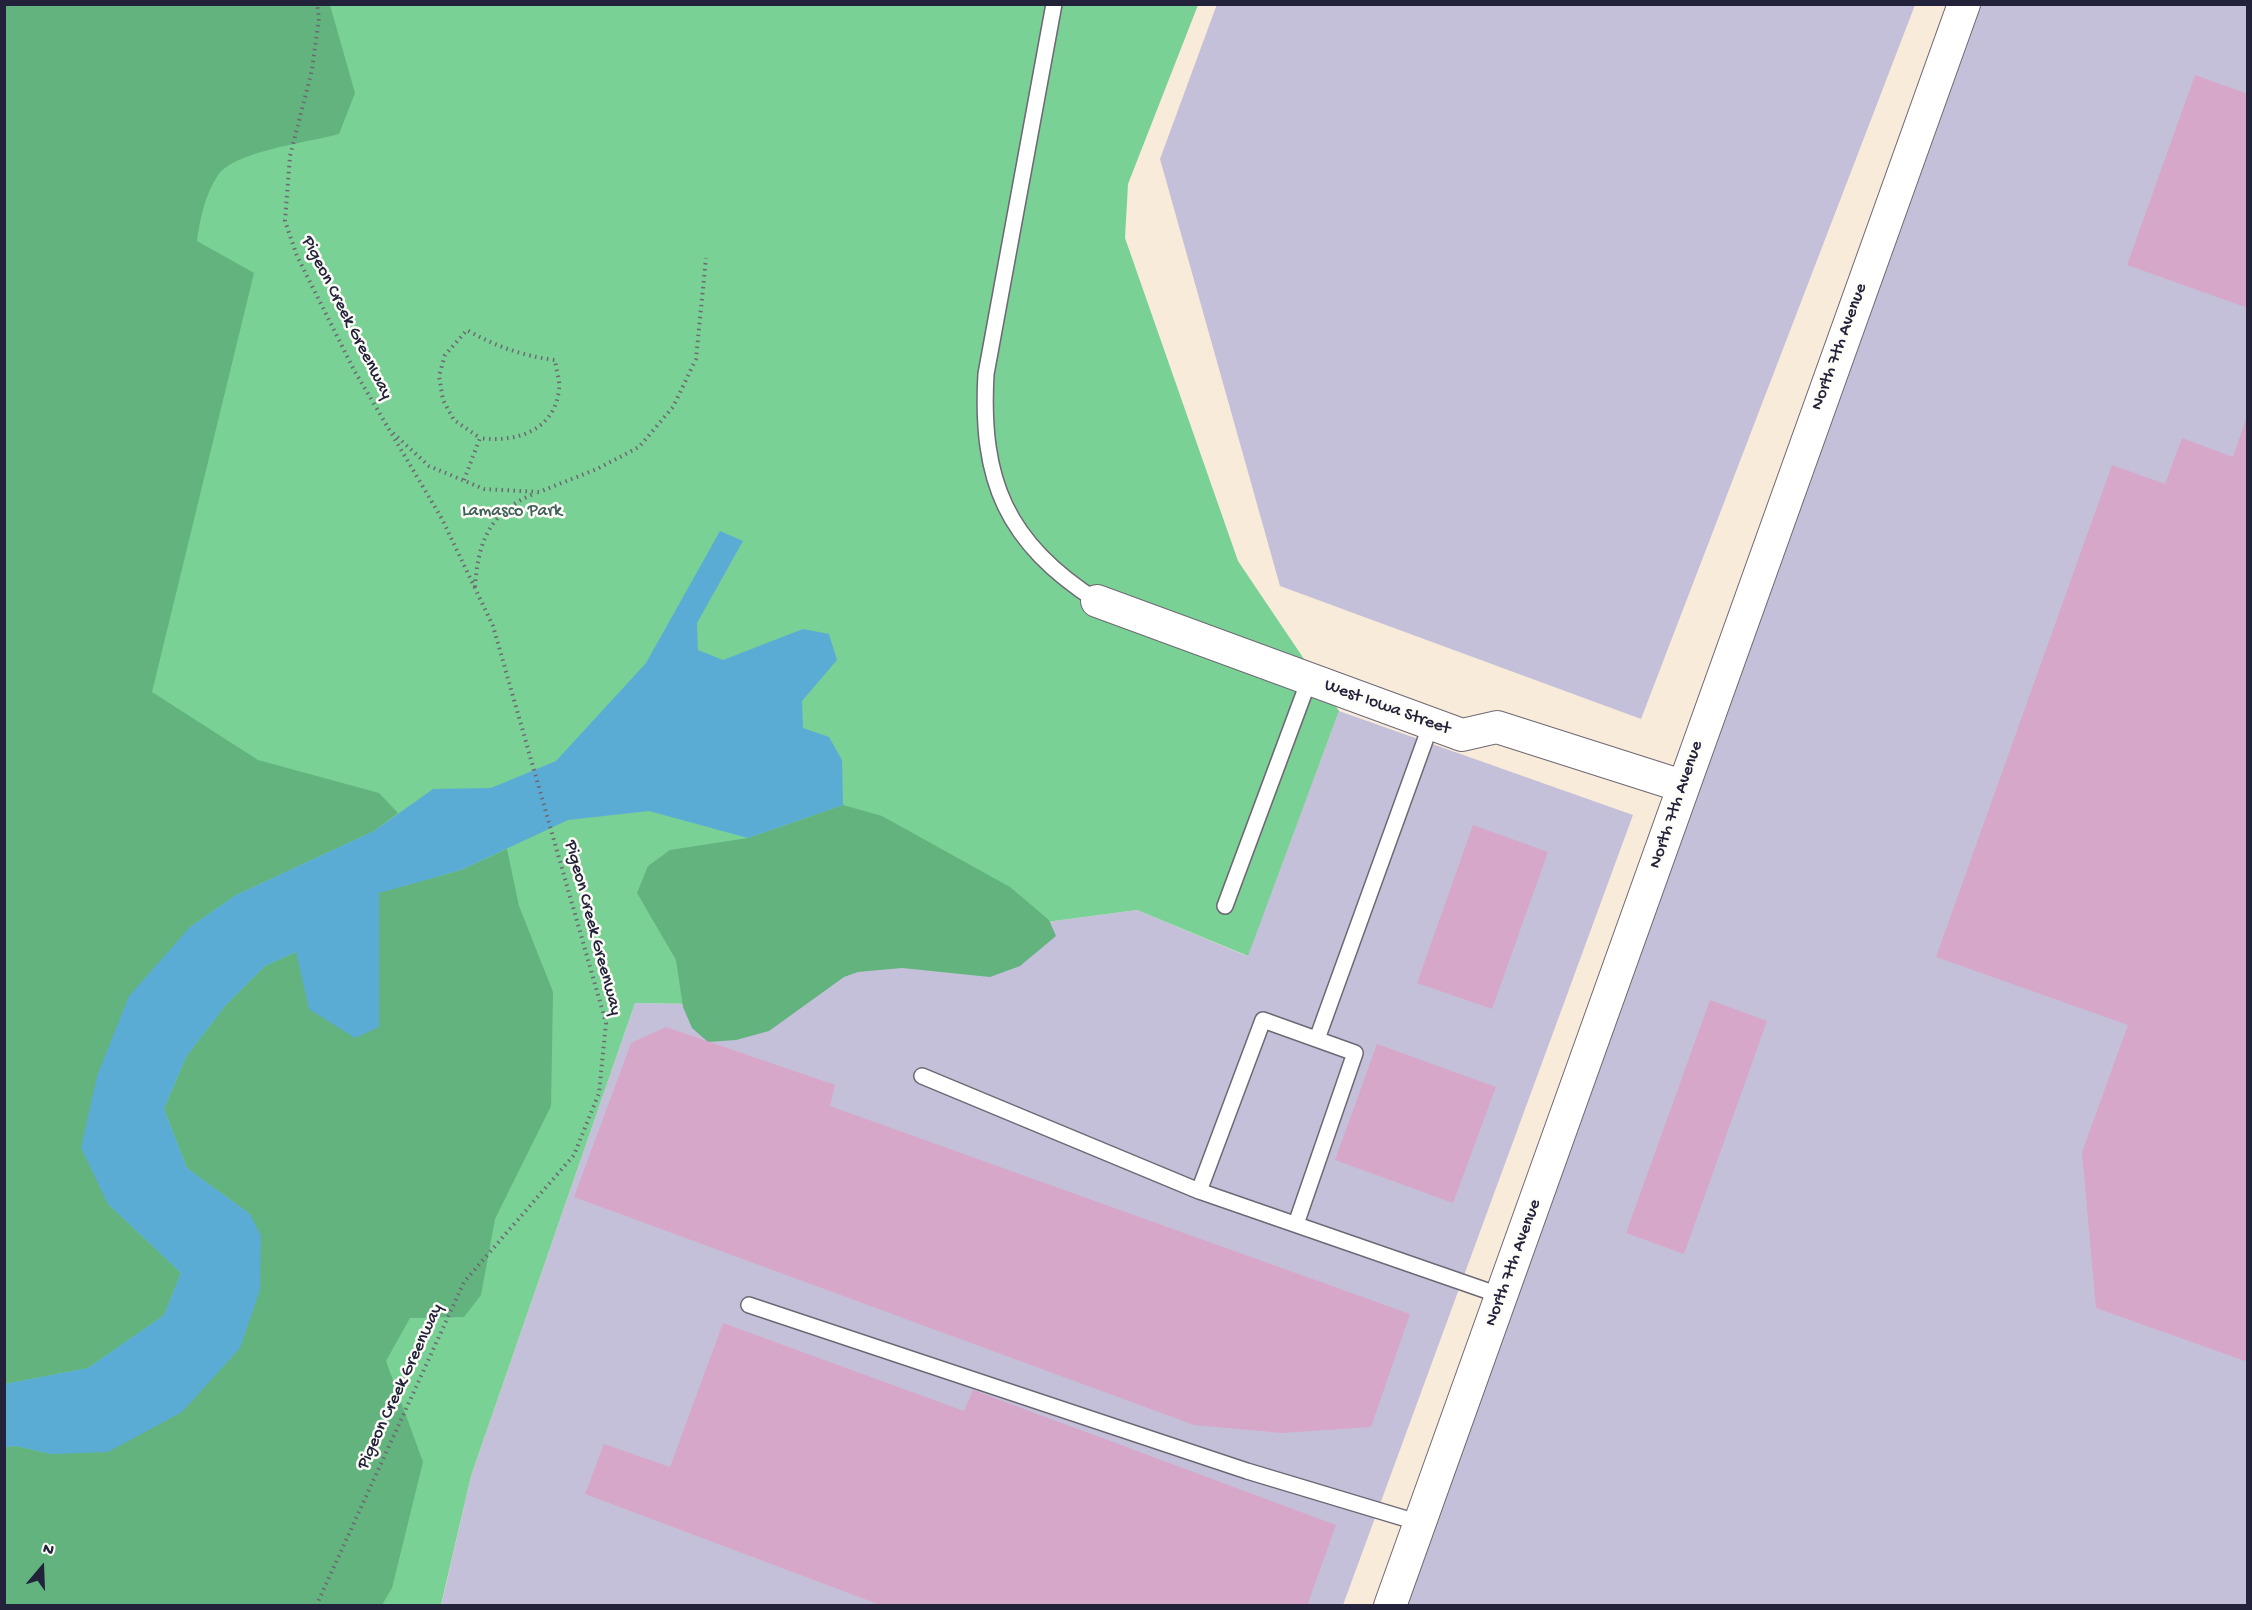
<!DOCTYPE html>
<style>
body{margin:0}
#map{position:relative;width:2252px;height:1610px;overflow:hidden;background:#f8ebda;font-family:"Gochi Hand",sans-serif}
canvas{display:block}
.frame{position:absolute;inset:0;border:6px solid #22223b;pointer-events:none}
.north{position:absolute;left:12px;top:1538px;width:60px;height:60px;-webkit-text-stroke:4px #fdfcf7;paint-order:stroke;rotate:19deg;font-size:16px;font-weight:700;line-height:24px;text-align:center;color:#22223b}
.north::after{content:'';display:block;margin:auto;width:21px;height:27px;background:#22223b;clip-path:polygon(50% 0,100% 100%,50% 72%,0 100%)}
</style>
<div id="map">
<canvas width="2252" height="1610"></canvas>
<div class="frame"></div>
<div class="north">N</div>
</div>
<script>
const g = document.querySelector('canvas').getContext('2d');
g.lineJoin = 'round';
function fillPath(path, color) { g.fillStyle = color; g.fill(path, 'evenodd'); }
function strokePath(path, color, width, dash) { g.strokeStyle = color; g.lineWidth = width; g.lineCap = dash ? 'butt' : 'round'; g.setLineDash(dash || []); g.stroke(path); }
function label(font, color, halo, rows, align = 'center') {
  g.font = font + ' "Gochi Hand",sans-serif'; g.lineWidth = 5; g.setLineDash([]); g.textBaseline = 'middle'; g.strokeStyle = halo; g.fillStyle = color; for (const [text, x, y, turn = 0] of rows) {
    g.save(); g.translate(x, y); g.rotate((+turn || 0) * Math.PI / 180); g.textAlign = isNaN(turn) ? turn : align; if (halo) g.strokeText(text, 0, 0); g.fillText(text, 0, 0); g.restore();
  }
}
fillPath(new Path2D(`
 M1217,4l698,1 -274,714 -361,-133 -120,-427z
 M1972,5h275v1600l-852,1z
 M1339,711l294,104 -290,790 -902,1 30,-130 164,-473 115,2 70,-53 317,-42 110,46z`), '#c5c0da');
fillPath(new Path2D(`
 M5,5h1193l-70,179 -3,54 113,323 101,150 -91,245 -111,-46 -317,42 -70,53 -115,-2 -164,473 -30,129 -436,1z`), '#79d195');
fillPath(new Path2D(`
 M5,5h325l25,88 -16,41c-29,8 -104,17 -121,41 -13,20 -18,43 -21,66l57,32 -102,419 106,68 121,33 19,20 -24,18 -138,64 -46,32 -82,277 73,69 -17,42 -76,53 -83,16z
 M843,805l39,11 128,71 39,33 7,16 -36,30 -30,11 -88,-9 -44,4 -14,5 -75,54 -33,9 -28,2 -16,-14 -9,-21 -7,-47 -39,-67 11,-27 22,-16 78,-12z
 M507,849l12,57 34,86 -2,114 -56,113 -14,76 -17,22 -54,1 -24,43 37,101 -31,126 -10,17h-377l-1,-158 12,-1 35,8 199,-240 -63,-46 -23,-59 22,-52 39,-51 40,-40 31,-14 82,75v-134l83,-23z`), '#62b37e');
fillPath(new Path2D(`
 M720,531l23,10 -46,82 1,27 25,10 80,-31 26,5 8,26 -35,41 1,27 26,9 13,23 1,45 -95,33 -99,-27 -81,9 -107,50 -82,23v134l-24,11 -46,-29 -13,-57 -31,14 -40,40 -39,51 -22,52 23,59 63,46 11,22 -1,54 -20,58 -58,64 -74,40 -57,2 -35,-8 -11,1v-63l83,-16 76,-53 17,-42 -73,-69 -27,-56 16,-72 32,-80 61,-69 46,-32 138,-64 59,-42 58,-1 65,-27 90,-98z`), '#5bacd5');
fillPath(new Path2D(`
 M2195,75l53,19v214l-121,-43z
 M2247,416h1v946l-152,-54 -14,-156 46,-127 -192,-68 176,-492 53,19 17,-46 51,19z
 M1473,825l75,27 -56,157 -75,-26z
 M1710,1000l57,21 -83,233 -58,-21z
 M666,1027l169,58 -5,21 580,208 -39,113 -89,6 -88,-8 -620,-228 57,-154z
 M1377,1044l119,43 -43,116 -118,-43z
 M723,1323l241,88 9,-21 363,135 -29,81h-424l-298,-112 19,-50 66,23z`), '#d6a7c8');
const service = new Path2D(`
 M1054,4l-68,370c-6,107 20,168 111,227
 M1225,906l84,-226
 M1317,1039l114,-315
 M922,1076l277,115
 M1296,1224l59,-171 -92,-33 -64,171 303,105
 M749,1305l498,166 173,52`);
const minor = new Path2D(`
 M1097,601l365,134 35,-8 185,59
 M1390,1606l574,-1602`);
strokePath(service, '#6d6873', 18);
strokePath(minor, '#6d6873', 34);
strokePath(new Path2D(`
 M393,433l36,33 55,23 55,3 58,-23 42,-22 34,-40 23,-48 10,-101
 M464,480l16,-42c35,5 75,-7 79,-49 1,-9 -3,-20 -4,-29 -33,-4 -60,-14 -88,-30l-22,25 -6,21 4,24 11,20 26,18
 M475,587c3,-46 15,-76 61,-94
 M316,1606l148,-324 110,-127 25,-62 7,-70 -113,-397 -51,-107 -88,-149 -57,-114 -12,-35 5,-65 22,-86 7,-52 -2,-14`), '#6d6873', 4, [1.5, 4.5]);
strokePath(service, '#fff', 15);
strokePath(minor, '#fff', 32);
label('18px', '#22223b', '#fdfcf7', [
 ["Pigeon Creek Greenway",346,318,63],
 ["North 7th Avenue",1840,347,-70],
 ["West Iowa Street",1387,708,20],
 ["North 7th Avenue",1677,805,-71],
 ["Pigeon Creek Greenway",592,928,75],
 ["North 7th Avenue",1514,1263,-70],
 ["Pigeon Creek Greenway",401,1387,-65]
]);
label('18px', '#405f5a', '#fdfcf7', [
 ["Lamasco Park",512,512]
]);
</script>
